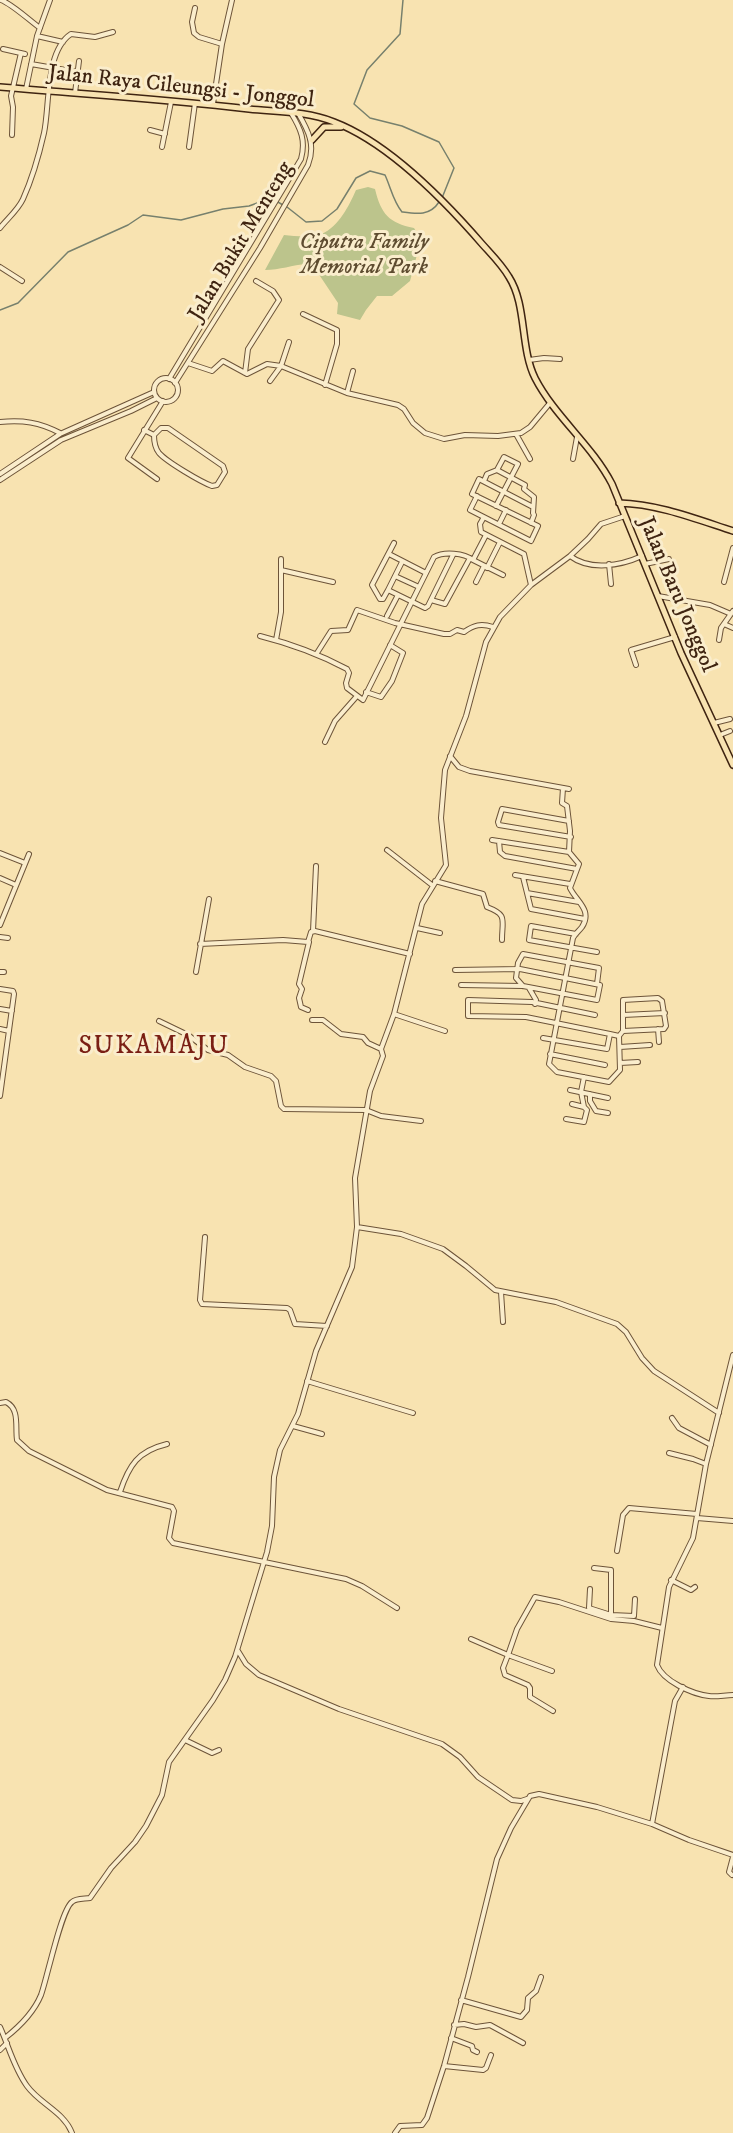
<!DOCTYPE html>
<style>
body{margin:0}
canvas{display:block;background:#f8e3b1}
</style>
<canvas width="733" height="2133"></canvas>
<script>
const g = document.querySelector('canvas').getContext('2d');
g.lineJoin = 'round';
function fillPath(path, color) { g.fillStyle = color; g.fill(path, 'evenodd'); }
function strokePath(path, color, width, dash) { g.strokeStyle = color; g.lineWidth = width; g.lineCap = dash ? 'butt' : 'round'; g.setLineDash(dash || []); g.stroke(path); }
function label(font, color, halo, rows, align = 'center') {
  g.font = font + ' "IM FELL DW Pica",serif'; g.lineWidth = 6; g.setLineDash([]); g.textBaseline = 'middle'; g.strokeStyle = halo; g.fillStyle = color; for (const [text, x, y, turn = 0] of rows) {
    g.save(); g.translate(x, y); g.rotate((+turn || 0) * Math.PI / 180); g.textAlign = isNaN(turn) ? turn : align; if (halo) g.strokeText(text, 0, 0); g.fillText(text, 0, 0); g.restore();
  }
}
fillPath(new Path2D(`
 M368,187l7,2c6,25 14,34 39,39l5,8 -1,15 -8,30 -18,15h-15l-11,14 -6,10 -23,-6 1,-11 -20,-30 -11,-9c-15,1 -27,6 -42,6l19,-35c11,1 27,3 38,-1 17,-8 27,-28 34,-44z`), '#bcc48c');
strokePath(new Path2D(`
 M403,0l-3,34 -33,36 -13,34 16,14 32,8 37,16 15,26 -12,30
 M287,207l19,15 16,-1 15,-12 19,-31 14,-7 15,4c6,13 8,26 17,37 15,2 28,4 37,-10
 M0,310l18,-7 50,-51 60,-27 15,-10 38,5 42,-11 26,-3 22,-8 12,7`), '#77806d', 1.5);
const minor = new Path2D(`
 M1,0c11,4 28,20 39,28
 M195,8l-3,14 2,11 5,4 23,7
 M37,36l26,6
 M3,49l22,5
 M31,64l46,8
 M26,89l11,-53 13,-36
 M75,93l4,-32
 M213,104l9,-60 10,-44
 M150,130l15,4
 M12,135l1,-28 -2,-11 10,-43
 M162,147l9,-45
 M189,147l6,-44
 M0,228c7,-9 18,-18 23,-29 9,-20 16,-44 21,-66 6,-28 1,-82 27,-99l24,3 18,-5
 M0,267l22,14
 M303,314l34,16v14l-12,41
 M529,360l15,-2 16,1
 M188,363l24,8 11,-10 24,13 20,-10 14,2 66,27 51,12 6,4 9,14 12,10 19,6 21,-4 33,1 23,-3 9,-6 20,-24
 M245,373l3,-24 31,-49 -6,-9 -17,-10
 M154 390a12 12 0 1 1 24 0a12 12 0 1 1-24 0Z
 M169,379l132,-220c5,-18 0,-30 -10,-46
 M270,381l11,-15 8,-24
 M175,383l85,-135 48,-83c8,-20 0,-35 -10,-52
 M347,393l6,-22
 M0,422c23,-2 39,0 60,11
 M144,430l10,5 7,-7h7l55,38 2,6 -8,13 -5,1c-11,-4 -45,-24 -53,-33 -4,-5 -5,-12 -5,-18
 M516,434l14,25
 M573,459l4,-22
 M497,470l28,15 -1,4 10,8 -1,16 1,2 -3,8
 M0,474l60,-40 94,-42
 M157,479l-29,-21 35,-57
 M0,480l61,-40 70,-29 26,-13
 M484,481l3,-7 10,-4 7,-13 14,7 -22,42
 M477,496l-7,14 61,31 7,-15 -66,-32 7,-15 54,28
 M484,517l-4,7 1,8 43,22 7,31
 M499,524l7,-14
 M389,554l37,19
 M570,556c20,15 50,10 72,0
 M473,560l30,15
 M402,562l-14,28 37,18 3,-2 25,-51
 M609,564l2,20
 M645,564l24,-5
 M487,568l13,-26
 M281,570l52,12
 M395,576l24,11
 M476,582l8,-16
 M724,582l9,-34
 M388,590l-5,9h-3l-8,-14 22,-42
 M658,596l52,9 21,9
 M431,600l14,4 25,-46
 M387,616l11,-21
 M724,624l9,4
 M260,636c32,8 57,17 87,33l2,4 -3,10 1,5 16,12 71,-143c10,-6 30,-4 39,3l13,-25
 M276,640l5,-28v-53
 M719,640l2,-12 12,-17
 M317,653l14,-22 17,-1 9,-20 38,13 49,11h6l7,-4 7,2c10,-7 17,-9 29,-5
 M636,665l-5,-15 44,-13
 M366,692l15,5 11,-16 11,-28 -13,-8
 M714,723l16,-4
 M720,735l10,-4
 M325,742l10,-21 22,-25
 M450,756l9,11 11,4 99,18
 M563,788l-1,15 5,3 3,25 -1,21 10,12 -9,24c6,13 23,22 12,39 -3,4 -7,7 -9,11l-24,126 8,8 52,10 11,-12 -1,-34 -9,-2
 M569,821l-67,-12 -4,13 1,3 72,12
 M492,840l77,12
 M499,841l1,11 5,4 72,13
 M387,850l45,35
 M0,853l25,10
 M515,875l55,9
 M523,877l8,32 54,10
 M0,878l16,7
 M435,881l48,13 4,13c21,8 15,12 15,33
 M527,893l52,9
 M0,925l29,-71
 M417,928l23,5
 M313,931l3,-65
 M576,934l-45,-8 -2,14 68,12
 M0,937l8,1
 M200,944l83,-4 25,2 3,-10 4,-1 95,23
 M455,970l65,-1 80,16 -3,15 -74,-14 -62,-1
 M0,972h4
 M196,972l13,-73
 M523,986l-7,-8 2,-15 5,-9 76,14 -2,16
 M529,988l7,12 -1,4
 M0,989l13,2 1,3 -14,102
 M0,1009l12,2
 M308,1010l-7,-3 -2,-9 3,-9 -3,-5 10,-42
 M394,1014l51,17
 M623,1015l42,-2
 M312,1020h11l18,14 22,3 5,6 13,6
 M159,1021l29,14 20,15 20,5 17,12 26,9 5,5 5,25 3,3 82,1 15,6 40,5
 M0,1029l9,2
 M658,1029l1,13
 M619,1036l4,-5v-31l35,-2 4,3 4,25 -2,3 -41,2
 M543,1038l64,11 3,-15 -84,-17 -58,-1v-16l64,2 63,13
 M620,1047l30,-2
 M550,1054l55,11
 M620,1063l18,-1
 M584,1077l-3,15 3,15
 M570,1090l38,8
 M590,1094v7l6,10 12,2
 M566,1119l18,3 3,-12 -3,-3 -12,-3
 M357,1227l44,7 42,15 23,17 29,24 61,12 61,22 9,8 16,26 12,13 65,42
 M205,1237l-5,63 2,4 85,4 3,2 5,14 32,2
 M501,1292l2,30
 M733,1355l-27,109 -13,74 -24,49 -12,78c6,16 35,29 52,31 8,1 16,-1 24,-1
 M307,1381l106,32
 M0,1403l6,-1c14,7 9,25 11,38l12,11 78,39 65,17 2,4 -5,27 4,5 173,36 16,7 35,22
 M672,1418l7,10 32,17
 M293,1426l29,8
 M669,1453l24,6 13,5
 M120,1492c9,-27 18,-41 47,-48
 M697,1518l36,3
 M617,1551l6,-36 6,-7 68,6
 M594,1568l17,2v45
 M671,1580l20,10 4,-3
 M590,1589l-1,19 22,7 23,1
 M634,1616l1,-17
 M471,1639l37,16 -5,13 2,7 23,10 2,3v9l23,14
 M238,1651l8,13 13,11 80,34 103,35 18,13 18,20 34,23 9,1 6,-2
 M552,1671l-44,-16 9,-26 18,-32 24,5 52,17 23,2 28,7
 M185,1740l27,13 7,-3
 M652,1824l23,-123 8,-14
 M732,1875l-3,-3 4,-15
 M461,2000l60,17 6,-7 1,-12 8,-7 5,-14
 M454,2025l10,-1 12,3 14,-2 33,18
 M0,2027c9,20 14,41 27,59 13,18 37,26 45,47
 M5,2038c14,-11 29,-26 36,-43 6,-16 20,-85 31,-93 4,-4 13,-3 18,-4l21,-30 24,-26 11,-16 16,-31 7,-33 44,-62 12,-20 10,-23 32,-105 5,-26 2,-49 6,-27 18,-36 18,-63 36,-84 5,-40 -2,-49 15,-87 13,-35 -2,-7 13,-35 28,-110 24,-39 -5,-47 4,-48 21,-54 20,-74 14,-25 31,-32 39,-29 18,-17 13,-15 24,-8
 M451,2038l21,8 1,4 4,2
 M0,2050l7,-7
 M444,2066l39,4 3,-2 5,-13
 M395,2133l5,-7 22,-1 5,-7 17,-52 24,-89 29,-118 14,-31 19,-32 9,-2 58,13 55,17 37,16 44,15`);
const major = new Path2D(`
 M0,87c83,7 166,12 249,22 29,3 57,2 85,13 55,21 111,79 149,123 9,10 19,20 26,32 18,28 11,71 26,101 20,39 57,67 77,106l69,169 52,112
 M312,140l12,-13h17
 M619,503c39,1 77,16 114,28`);
strokePath(minor, '#6d5439', 6);
strokePath(major, '#3f2411', 8);
strokePath(minor, '#faedcc', 4);
strokePath(major, '#f8e3b1', 5);
label('22px', '#3f2411', '#faedcc', [
 ["Jalan Raya Cileungsi - Jonggol",181,88,6],
 ["Jalan Bukit Menteng",242,242,-59],
 ["Jalan Baru Jonggol",676,595,67]
]);
label('italic 22px', '#5e4c30', '#faedcc', [
 ["Ciputra Family",364,243],
 ["Memorial Park",364,268]
]);
g.letterSpacing = '1.5px';
label('26px', '#7a1f14', '#faedcc', [
 ["SUKAMAJU",154,1048]
]);
g.letterSpacing = '0px';
</script>
